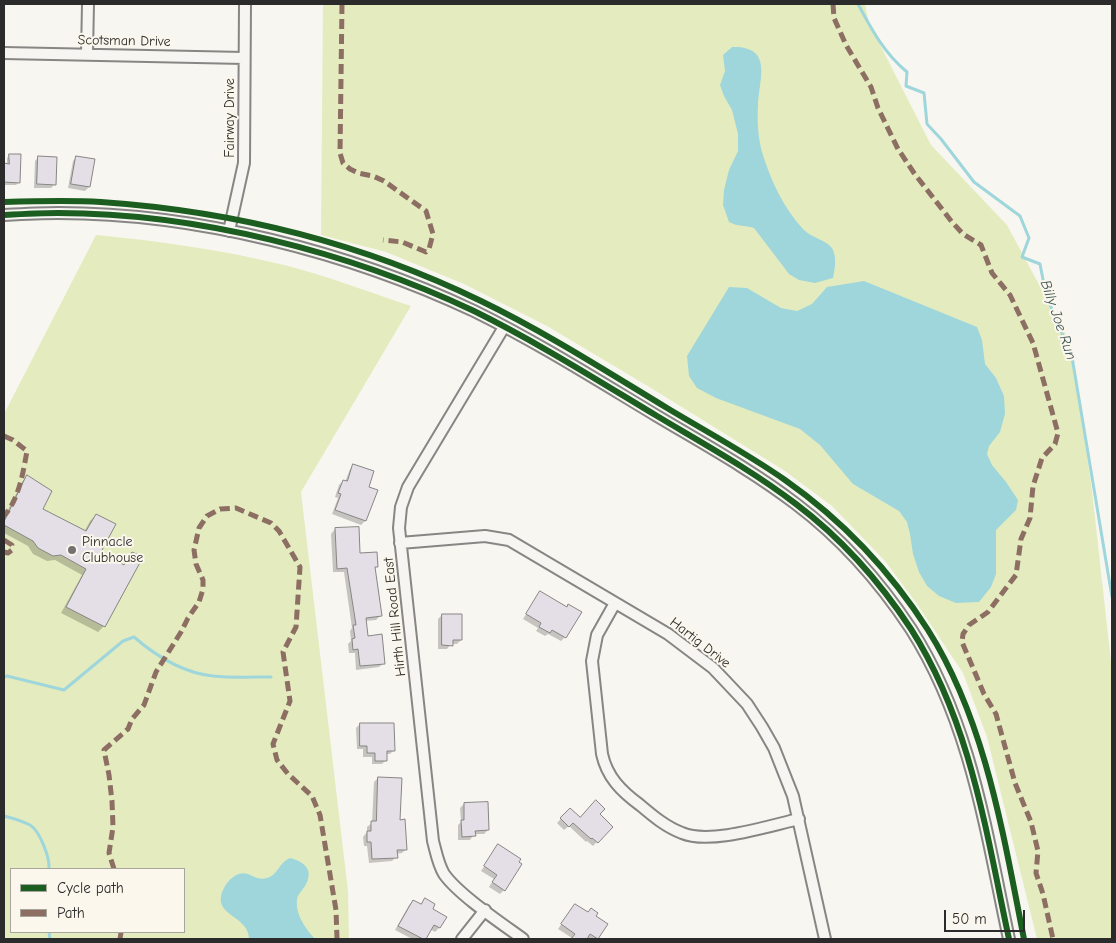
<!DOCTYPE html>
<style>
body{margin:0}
#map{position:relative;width:1116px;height:943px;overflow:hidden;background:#f8f6f0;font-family:"Comic Neue",sans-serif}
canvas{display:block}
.frame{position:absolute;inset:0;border:5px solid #2b2b2b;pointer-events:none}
.legend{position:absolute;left:10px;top:868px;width:175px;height:65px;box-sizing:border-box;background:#fbf7ec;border:1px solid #a8a59f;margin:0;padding:6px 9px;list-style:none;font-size:15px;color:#2b2b2b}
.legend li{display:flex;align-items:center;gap:10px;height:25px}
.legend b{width:25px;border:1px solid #a8a59f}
.scale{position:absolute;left:944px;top:910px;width:81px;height:22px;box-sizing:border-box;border:2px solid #2b2b2b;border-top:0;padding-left:6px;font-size:15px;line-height:18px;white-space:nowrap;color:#2b2b2b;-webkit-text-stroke:4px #fbf7ec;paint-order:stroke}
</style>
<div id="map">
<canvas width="1116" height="943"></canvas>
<div class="frame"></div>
<ul class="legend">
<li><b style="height:6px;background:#1b5e20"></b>Cycle path</li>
<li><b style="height:6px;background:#8d6e63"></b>Path</li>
</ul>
<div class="scale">50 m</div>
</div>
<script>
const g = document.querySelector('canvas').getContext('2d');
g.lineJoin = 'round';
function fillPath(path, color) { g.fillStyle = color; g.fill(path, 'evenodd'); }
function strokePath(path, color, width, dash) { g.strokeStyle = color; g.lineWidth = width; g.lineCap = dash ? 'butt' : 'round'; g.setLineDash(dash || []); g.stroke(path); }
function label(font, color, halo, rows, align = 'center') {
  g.font = font + ' "Comic Neue",sans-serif'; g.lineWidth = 4; g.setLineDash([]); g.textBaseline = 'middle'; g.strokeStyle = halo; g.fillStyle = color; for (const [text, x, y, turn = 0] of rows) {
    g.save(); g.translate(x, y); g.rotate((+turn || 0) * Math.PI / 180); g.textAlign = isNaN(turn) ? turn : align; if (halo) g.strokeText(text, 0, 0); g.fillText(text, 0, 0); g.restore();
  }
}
fillPath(new Path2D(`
 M323,4h542l4,19 62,122 76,80 64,119 21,147 20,180v268h-75l-50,-202 -24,-64 -46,-69 -32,-43 -53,-55 -47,-35 -134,-83 -104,-62 -83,-42 -78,-32 -65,-17z
 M96,235c63,6 127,15 188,30 43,11 85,27 127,41l-110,186 47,399 1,48h-345v-525zM11,869h173v63h-173z`), '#e4ecbf');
fillPath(new Path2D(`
 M732,47c42,-1 27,32 26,59 -1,15 0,31 4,46 8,27 22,57 41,77 8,9 22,10 29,19 5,9 3,20 1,30l-18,5 -16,-3 -10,-6 -35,-46c-10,-3 -15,-1 -25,-6l-6,-17 1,-15 5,-20 9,-19v-17l-6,-24 -8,-14 -4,-11 5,-14 -2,-16z
 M864,281l113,46 5,13 3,24 11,14 8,18 1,18 -5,18 -11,14 -2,8 5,11 14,17 12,18 -2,10 -20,20v44l-5,13 -12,15 -23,1 -17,-7 -12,-10 -8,-14 -6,-18 -3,-20 -3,-12 -8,-11 -46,-27 -33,-39 -20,-16 -84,-31 -19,-10 -8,-12 -2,-20 42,-69 18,1 34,20 16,3 15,-7 15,-17z
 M290,858c16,4 24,13 15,28 -3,5 -8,9 -8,14 -2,14 9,29 18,39h-66c0,-22 -32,-23 -28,-43 3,-12 14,-26 27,-22 7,3 11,6 19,4 11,-3 12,-16 23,-20z`), '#9ed6db');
fillPath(new Path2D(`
 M10,155l8,28 -2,2h-12v-20h3v-7z
 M39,157l16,27 -4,4h-17l1,-27z
 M77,157l12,30 -4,4 -17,-3 5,-27z
 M354,465l11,56 -4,4 -29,-11 6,-16 -3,-1 4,-12 4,-4 2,1 5,-13z
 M27,476l15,33 42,23 6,-11 6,-6 3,38 24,13 9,-13 9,5 -37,68 -6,6 -37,-19 21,-38 -27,-15 -8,1 -14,-7 -5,-8 -24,-13v-15l18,-36z
 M358,528l1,26 18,12 -3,3 6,47 -4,4 -11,1 2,16 17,26 -5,4 -23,3 -1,-17h-6l-1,-9 3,-3 -1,-10 2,-3 -8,-56h-11l-2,-38 4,-5z
 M540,592l27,16 -2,29 -4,4 -13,-7 -3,2 -9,-5 2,-3 -15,-9z
 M442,615l19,25 -4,4h-6l-4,5h-9v-30z
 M360,724l34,26 -4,4h-4v6l-4,4h-10v-7h-9v-8h-6l-1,-21z
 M378,778l21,43 7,28 -4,4 -6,1v3l-4,4 -23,2 -2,-17h-3l-1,-9 4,-5v-5l5,-4 2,-41z
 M464,804l24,26 -4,4h-10l-4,6h-12v-15l3,-3 -1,-14z
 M570,809l10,10 31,8 -18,19 -6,-5 -1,1 -17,-16 -5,4 -7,-7z
 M498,846l6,44 -4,4 -11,-7 5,-8 -13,-8z
 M425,899l6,10 14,8 -6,11 -4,4 -5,-3 -6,10h-12l-17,-9 14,-25 4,-4 7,4z
 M572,909l23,7 11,9 -10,14 -10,-1 -1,1h-14l1,-1 -14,-9z`), '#0003');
strokePath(new Path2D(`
 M858,4c14,26 26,49 49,68l-1,14 18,7 3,31 14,15 33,43 46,34 9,22 -7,19 18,7 6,31 26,62 40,240
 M4,677l3,-1 57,14 59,-49 11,-4c22,19 49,36 79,39 18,2 39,1 58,1
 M4,816c8,2 18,5 26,9 10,6 20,33 19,44
 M49,932l1,7`), '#9ed6db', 3);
const building = new Path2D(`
 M9,154h12l-1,29 -16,-1v-19l5,1z
 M38,156l19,1 -1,28 -19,-1z
 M76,156l19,3 -5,28 -19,-3z
 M353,464l21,7 -5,16 9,3 -12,31 -31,-11 6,-16 -3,-1 5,-13 4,1z
 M27,475l25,16 -9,18 43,22 10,-17 20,10 -15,28 23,13 8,-13 11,5 -38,70 -39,-20 20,-38 -25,-14 -8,1 -15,-8 -5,-7 -29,-16v-3z
 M359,527l1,26 17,-1 1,15h-3l7,49 -16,2 2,18 14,-2 3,30 -25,2 -2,-17 -5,1 -1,-11 3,-1 -2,-13h3l-9,-57 -10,1 -2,-41z
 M540,591l27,16 1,-3 14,8 -16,26 -14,-8 -2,3 -11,-6 2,-4 -15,-9z
 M442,614h20v26h-9v6l-11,-1z
 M360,723h34l1,28h-8v10h-12v-8h-8v-7h-7z
 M378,777l24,1 -2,42 5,-1 2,31h-10l1,8 -26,1 -1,-17h-4v-11h4v-10h5z
 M596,800l9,9 -5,5 13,13 -15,16 -6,-5 -1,1 -18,-16 -4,4 -9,-9 10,-10 10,9z
 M488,802l1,28 -14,1 1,5 -14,1 -1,-17h3v-17z
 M498,844l23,15 -2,3 3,2 -17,27 -13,-9 5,-7 -13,-9z
 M425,898l10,6 -2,5 14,8 -7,11 -6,-3 -8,14h-3l-25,-13 15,-26 8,4z
 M575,904l13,8 3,-4 7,5 -2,3 12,8 -10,15 -8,-5 -3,5h-16l4,-5 -14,-10z`);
fillPath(building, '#e4dfe6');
strokePath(building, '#878684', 1);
const street = new Path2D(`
 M4,53l240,5
 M87,54l1,-50
 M4,215c18,-1 36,-2 54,-2 139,0 291,39 416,98 63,31 123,69 183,105 47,28 96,55 139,88 45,34 84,78 115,125 60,94 75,203 98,310
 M229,231l15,-68 1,-159
 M504,327l-96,160 -7,20 -2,21 34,313c3,11 5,23 11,33 15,21 57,49 79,65
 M400,543l85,-7 24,4 159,94 45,34 34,36 15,23 12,21 19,48 32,143
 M615,603l-18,32 -5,26 10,93c5,23 19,37 38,51 13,11 26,22 42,28 28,12 86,-7 117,-14
 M462,939l23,-29`);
strokePath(street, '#878684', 14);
strokePath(street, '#f6f5f1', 10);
strokePath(new Path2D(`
 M342,4l-2,149 3,10 7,6 8,4 15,3 11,5 42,30 7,23 -4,15 -3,3 -24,-10 -19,-2
 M833,4l1,14 12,27 25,42 7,21 20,41 16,24 38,49 11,12 18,11 11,28 18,22 23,48 25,90 -3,11 -13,14 -9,28 -3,32 -9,21 -5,36 -28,37 -19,13 -6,9 -1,8 22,52 12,20 19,69 16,39 7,29 -2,22 7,21 10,45
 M4,436l9,4 14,11c-4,22 -8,48 -23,65
 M4,540l8,5v5l-4,3 -4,-1
 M114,869l-5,-16 4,-26 -1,-26 -3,-26 -5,-25 24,-21 4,-10 12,-14 12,-33 25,-40 7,-14 11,-16 4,-13v-9l-7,-16 -2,-14 5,-22 8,-12 13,-7 16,-1 35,15 8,8 21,36 -4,60 -13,25 7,49 -17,43 4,16 11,14 24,22 8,19 16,95 1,29
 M120,939l1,-7`), '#8d6e63', 5, [10, 5]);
strokePath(new Path2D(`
 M4,202c32,-1 65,-2 97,0 131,9 261,41 380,99 64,31 125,70 186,107 40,24 81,46 118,72 57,40 106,92 143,150 58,92 75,204 96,309
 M4,215c18,-1 36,-2 54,-2 139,0 291,39 416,98 63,31 123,69 183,105 47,28 96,55 139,88 45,34 84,78 115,125 60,94 75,203 98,310`), '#1b5e20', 6);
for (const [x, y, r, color] of [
 [72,550,5,"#737270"]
]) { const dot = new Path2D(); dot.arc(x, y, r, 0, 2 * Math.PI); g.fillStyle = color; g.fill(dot); strokePath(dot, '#fbf7ec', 2); }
label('14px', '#2b2b2b', '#fbf7ec', [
 ["Scotsman Drive",124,41,1],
 ["Fairway Drive",230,118,-90],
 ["Hirth Hill Road East",395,617,-96],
 ["Hartig Drive",700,643,38]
]);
label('14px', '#2b2b2b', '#fbf7ec', [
 ["Pinnacle",82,542],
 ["Clubhouse",82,558]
], 'left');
label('italic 15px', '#425a5d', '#fbf7ec', [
 ["Billy Joe Run",1058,320,71]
]);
</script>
